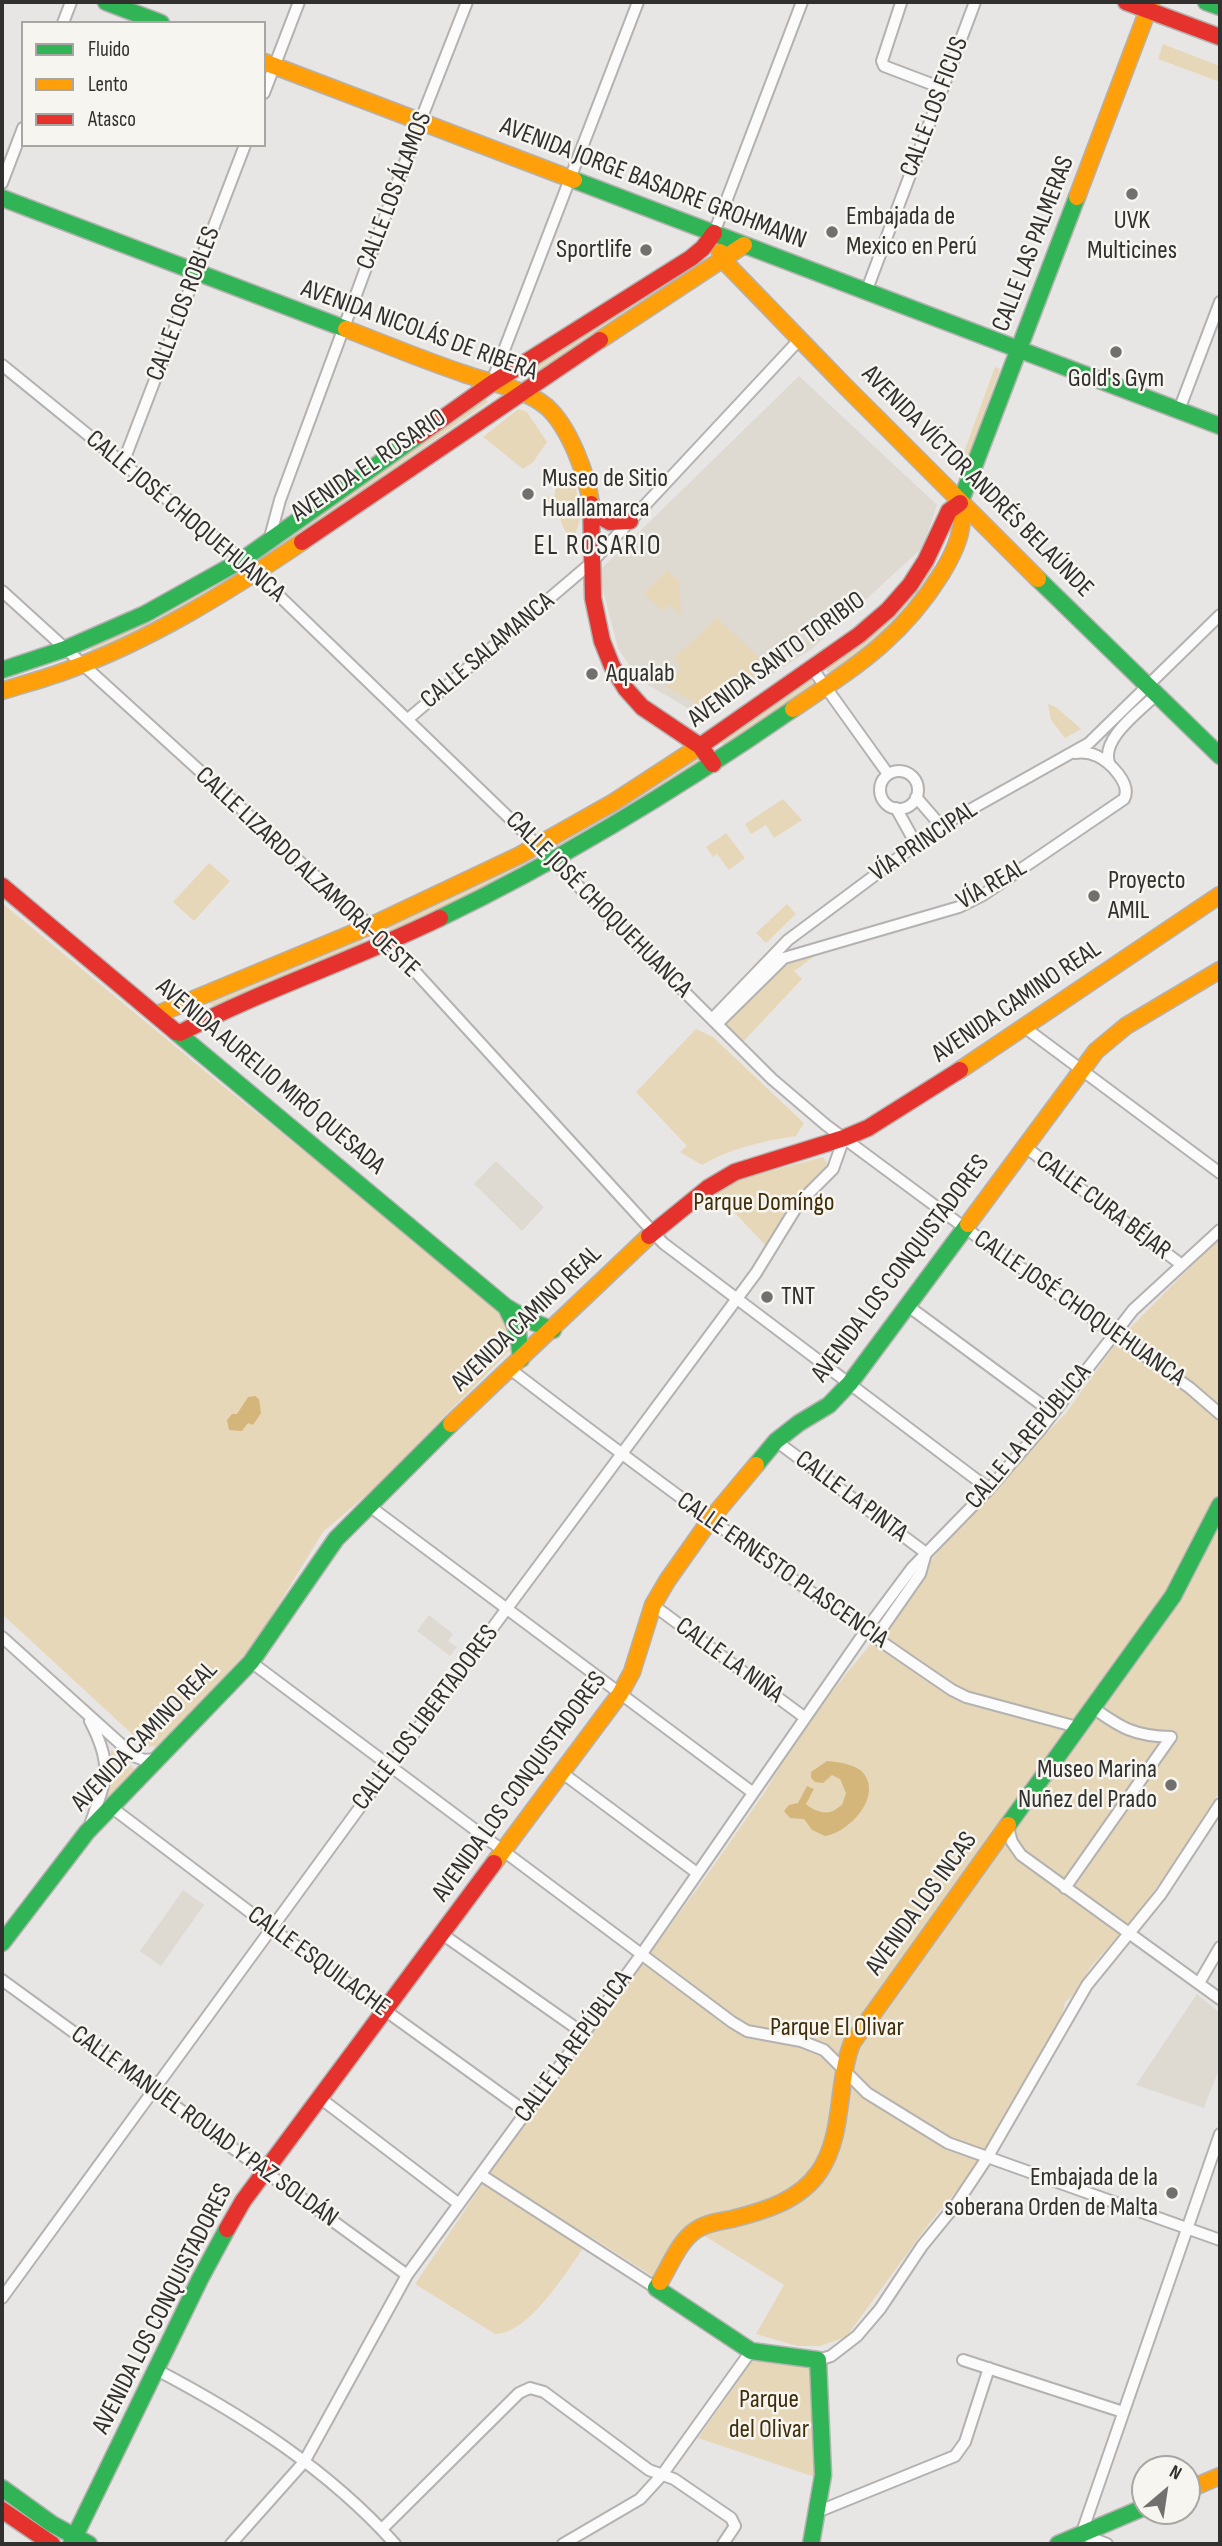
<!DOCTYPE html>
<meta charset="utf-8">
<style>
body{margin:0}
#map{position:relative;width:1222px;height:2546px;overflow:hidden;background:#e8e6e4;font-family:"Sofia Sans Condensed",sans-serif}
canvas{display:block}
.frame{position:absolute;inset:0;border:4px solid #31302e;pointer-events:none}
.legend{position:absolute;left:21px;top:21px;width:245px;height:126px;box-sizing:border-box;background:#f7f5f0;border:2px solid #a8a6a2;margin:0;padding:9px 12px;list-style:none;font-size:21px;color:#31302e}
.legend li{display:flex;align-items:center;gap:14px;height:35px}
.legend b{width:35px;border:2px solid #a8a6a2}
.north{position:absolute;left:1131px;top:2455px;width:70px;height:70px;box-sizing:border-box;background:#f7f5f0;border:2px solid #a8a6a2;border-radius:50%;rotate:29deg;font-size:19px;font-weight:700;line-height:28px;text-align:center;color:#31302e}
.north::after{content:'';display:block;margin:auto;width:24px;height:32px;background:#71706e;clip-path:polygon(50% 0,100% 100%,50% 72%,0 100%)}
</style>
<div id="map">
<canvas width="1222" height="2546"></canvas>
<div class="frame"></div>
<ul class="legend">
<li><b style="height:9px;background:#30b455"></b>Fluido</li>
<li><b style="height:9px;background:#ff9f0a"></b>Lento</li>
<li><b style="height:9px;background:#e5322d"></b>Atasco</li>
</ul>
<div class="north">N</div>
</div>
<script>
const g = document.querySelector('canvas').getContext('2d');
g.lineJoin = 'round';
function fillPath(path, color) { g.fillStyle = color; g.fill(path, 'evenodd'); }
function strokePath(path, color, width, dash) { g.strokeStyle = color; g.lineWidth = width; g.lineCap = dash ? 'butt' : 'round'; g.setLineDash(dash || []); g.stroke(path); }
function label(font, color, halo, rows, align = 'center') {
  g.font = font + ' "Sofia Sans Condensed",sans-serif'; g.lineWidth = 5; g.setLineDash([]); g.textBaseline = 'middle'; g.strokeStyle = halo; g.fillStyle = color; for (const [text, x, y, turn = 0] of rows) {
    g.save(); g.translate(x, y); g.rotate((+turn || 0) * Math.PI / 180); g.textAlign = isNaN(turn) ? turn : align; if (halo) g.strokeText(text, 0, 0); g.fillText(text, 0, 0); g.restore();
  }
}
fillPath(new Path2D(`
 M799,376l138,129 -14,42 -110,101 -108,70 -67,-39 -20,-31 -18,-69v-9z
 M496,1161l48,46 -22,24 -48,-47z
 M429,1615l24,19 -5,7 9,6 -7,9 -33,-25z
 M183,1890l21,15 -43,61 -21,-15z
 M1197,1994l23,19v54l-16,41 -68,-23z`), '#ded9d1');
fillPath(new Path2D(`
 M1163,44l57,22v16l-62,-23z
 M677,270l7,10 -145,93 -7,-10z
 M995,367l5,2 -38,105 -4,-2 2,-9z
 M483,395l5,7 -225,158 -5,-7z
 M518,409l9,3 20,30 -14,20 -10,7 -40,-32z
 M561,480l15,6 4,34 -6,18c-11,-4 -13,-17 -16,-28l-9,-6 -2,-8 7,3 2,-14z
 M927,565h7l3,4 -16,28 -53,50 -34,26 -7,-1 -1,-5z
 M235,567l7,9 -149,79 -3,-8 64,-33z
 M667,570l12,11 2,34 -12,-11 -7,7 -18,-18z
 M717,618l52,49 -62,42 -41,-22 15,-18 -7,-11z
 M810,677l4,3 1,8 -88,59 -11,-7z
 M1048,704l8,3 25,22 -16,9 -14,-18z
 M695,755l7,9 -145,87 -2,-7z
 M783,799l19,21 -28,18 -8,-13 -15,9 -6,-10z
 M726,833l19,25 -16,12 -12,-16 -4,3 -7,-10z
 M532,854l7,9 -145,71 -9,-9z
 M209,863l21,18 -36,40 -21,-19z
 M2,903l215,178 289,232 4,9 2,26 -140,142 -49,42 -68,111 -96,104 -14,-1 -143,-132z
 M787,904l9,10 -30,29 -10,-10z
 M359,935l7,10 -151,62 -5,-3 -1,-5z
 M815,956l-21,15 8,8 -60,64 -16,-19 61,-60z
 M696,1029l17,8 91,86 -8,13c-33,5 -65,12 -94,29l-22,-13 7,-6 -51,-54z
 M823,1157l6,9 -62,81 -52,-55 13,-10z
 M1220,1237v554l-40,65 -47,63 -43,49 -14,25 -11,9 -3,15 -19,41 -71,115 -41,48 -85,116 -26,9h-23l-41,-12 28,-49 -92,-57 -38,49 -63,-40c-20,27 -60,97 -96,97l-80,-50 83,-123 212,-290 54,-78 41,-68 80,-99 51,-72 50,-59 80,-82 54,-75z
 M111,1749l27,23 -31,32 -3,-3 7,-23z
 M756,2355l57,11 2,111 -117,-39z`), '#e7d7b9');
fillPath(new Path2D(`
 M255,1396l4,3 2,14 -8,12 -5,-2 -6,8 -13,-1 -2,-10 5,-6h5l11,-17z
 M827,1761c11,1 30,3 37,13 18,24 -16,59 -39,62l-13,-6 -8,-11 -14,-1 -6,-7 5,-6 9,-2 9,-17 7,3 -8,15c7,6 18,11 27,7 3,-1 6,-5 9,-6l4,-12 -6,-14 -8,-4 -9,8 -8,-1 -4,-4v-6z`), '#d4b67b');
const street = new Path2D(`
 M901,3l-19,58 2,5 58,22
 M63,23l8,-21
 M264,93l35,-91
 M2,183l21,-55
 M714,233l88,-231
 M866,292l109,-290
 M2,365l240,195 288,278 242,241 54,46 139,103 225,160 30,26
 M491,384l147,-382
 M1179,410l41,-108
 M123,463l122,-318
 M269,541l11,-41 140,-378 47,-120
 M2,591l387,352 274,300 326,246
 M812,668l76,106
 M408,719l183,-156 208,-223
 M1110,765c-12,-25 31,-55 47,-71
 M880 790a19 19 0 1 1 38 0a19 19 0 1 1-38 0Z
 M916,797l25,29
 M896,808l20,36
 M713,1018l75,-78 153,-114 148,-83 131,-128
 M719,1022l65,-64 175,-51 24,-12 141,-96c8,-15 -14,-37 -27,-43 -8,-4 -15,-4 -22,-3
 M1024,1027l196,146
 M1024,1146l158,119
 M908,1306l145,107
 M510,1369c145,111 291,219 442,321l14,7 111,30
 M776,1441l150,112 -6,21 -37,53 -3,7 2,9
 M368,1505l384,287
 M653,1605l151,112
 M2,1637l132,119 10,4 12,-1
 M251,1662l481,360 15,9 54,10 23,9 43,43 81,50 272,97
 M1092,1707c29,21 42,29 79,30
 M561,1772l136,101
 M111,1807l160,121 255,184
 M90,1825c16,-46 24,-58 0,-104
 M1008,1828l4,14 9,13 199,144
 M1065,1888l106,-151
 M442,1934l141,99
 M2,1980l405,295
 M1199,1983l21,-36
 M320,2098l139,106
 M481,2175l175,113
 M2,2298l388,-532 366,-493 43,-70 34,-34 11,-31
 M818,2360l13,-4 26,-20 23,-27 42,-63 35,-43 30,-45 100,-173 74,-91 59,-90
 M963,2360l160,52
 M155,2369c88,46 174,101 240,175
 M817,2512l138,-56 10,-14 24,-74
 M382,2529l137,-136 11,-5 14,4 105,78 25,9 57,39 4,8 -12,18
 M1081,2534l26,10
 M1081,2535l139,-401
 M231,2544l73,-82 103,-187 234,-320 230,-332 41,-55 77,-79 51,-59 93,-120 87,-80
 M563,2544l77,-45 22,-24 89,-124`);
const fast = new Path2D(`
 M106,2l55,21
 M1206,2l14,5
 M574,180l646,246
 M2,198l344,131
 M960,503l117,-306
 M1038,579l182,177
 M2,670l63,-21 80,-35 97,-54 177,-125
 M440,918c123,-59 240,-131 353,-209
 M176,1032l330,275 22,13 25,10
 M507,1309l11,23 3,27
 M756,1465l20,-24 23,-18 30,-18 21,-22 118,-159
 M1008,1825l165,-229 47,-91
 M2,1943l85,-111 164,-170 85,-123 115,-115
 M660,2282l-4,6 95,63 67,9 5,115 -12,69
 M2,2488l50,36 37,20
 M71,2544l129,-265 27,-50
 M1058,2544l87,-37`);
const slow = new Path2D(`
 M264,62l310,118
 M1077,197l74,-195
 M720,252l3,8 122,126 193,193
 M346,329c39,15 77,31 116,44 27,10 63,15 85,34 22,20 40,67 44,97
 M600,340l144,-95
 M2,691c22,-7 45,-13 66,-21 81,-29 163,-80 234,-128
 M793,709c62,-42 108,-70 149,-136 13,-22 24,-44 18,-70
 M158,1014l212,-88 150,-71 94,-53 89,-58
 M960,1070l260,-175
 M968,1224l128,-173 30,-25 94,-56
 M451,1424l198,-188
 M494,1863l126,-169 12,-22 21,-67 14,-24 43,-61 46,-55
 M660,2282c10,-16 19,-41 36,-52 10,-7 24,-9 36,-11 32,-8 67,-18 87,-47 26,-38 17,-88 33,-129l156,-218
 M1187,2490l33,-14`);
const jam = new Path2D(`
 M1126,2l94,35
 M419,435l72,-51 200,-126 12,-10 11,-15
 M591,504l2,94 9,43 10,25 14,23 16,18 58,39 13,18
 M592,512l18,10 20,-1
 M302,542l298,-202
 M703,744l156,-109 29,-25 22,-25 16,-25 23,-49 11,-8
 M2,886l174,146
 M180,1033c84,-44 174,-73 260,-115
 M649,1236l59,-48 27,-16 109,-34 24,-10 92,-58
 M227,2229l16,-28 251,-338
 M2,2510l50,34`);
strokePath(street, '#b3b2b0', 14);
strokePath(fast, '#b3b2b0', 19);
strokePath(slow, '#b3b2b0', 19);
strokePath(jam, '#b3b2b0', 19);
strokePath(street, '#fcfbfb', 10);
strokePath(fast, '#30b455', 16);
strokePath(slow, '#ff9f0a', 16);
strokePath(jam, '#e5322d', 16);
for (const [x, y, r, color] of [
 [1132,194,7,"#71706e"],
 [832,232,7,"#71706e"],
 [646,250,7,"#71706e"],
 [1116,352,7,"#71706e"],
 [528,494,7,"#71706e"],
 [592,674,7,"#71706e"],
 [1094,896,7,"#71706e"],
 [767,1297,7,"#71706e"],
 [1171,1785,7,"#71706e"],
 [1172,2193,7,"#71706e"]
]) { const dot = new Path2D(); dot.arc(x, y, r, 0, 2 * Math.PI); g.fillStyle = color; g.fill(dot); strokePath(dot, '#f7f5f0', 2.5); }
label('26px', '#31302e', '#f7f5f0', [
 ["CALLE LOS FICUS",935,107,-69],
 ["AVENIDA JORGE BASADRE GROHMANN",653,184,21],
 ["CALLE LOS ÁLAMOS",395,191,-69],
 ["CALLE LAS PALMERAS",1034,244,-69],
 ["CALLE LOS ROBLES",184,304,-69],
 ["AVENIDA NICOLÁS DE RIBERA",419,331,20],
 ["AVENIDA EL ROSARIO",369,466,-34],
 ["AVENIDA VÍCTOR ANDRÉS BELAÚNDE",977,482,45],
 ["CALLE JOSÉ CHOQUEHUANCA",185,517,40],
 ["CALLE SALAMANCA",488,651,-40],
 ["AVENIDA SANTO TORIBIO",777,660,-36],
 ["VÍA PRINCIPAL",924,842,-34],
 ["CALLE LIZARDO ALZAMORA-OESTE",307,873,43],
 ["VÍA REAL",992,885,-30],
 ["CALLE JOSÉ CHOQUEHUANCA",598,905,45],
 ["AVENIDA CAMINO REAL",1017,1002,-34],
 ["AVENIDA AURELIO MIRÓ QUESADA",270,1077,40],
 ["CALLE CURA BÉJAR",1103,1206,37],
 ["AVENIDA LOS CONQUISTADORES",901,1269,-53],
 ["CALLE JOSÉ CHOQUEHUANCA",1079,1309,35],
 ["AVENIDA CAMINO REAL",527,1319,-44],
 ["CALLE LA REPÚBLICA",1029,1437,-50],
 ["CALLE LA PINTA",851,1497,37],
 ["CALLE ERNESTO PLASCENCIA",782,1571,35],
 ["CALLE LA NIÑA",729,1661,36],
 ["CALLE LOS LIBERTADORES",426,1718,-53],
 ["AVENIDA CAMINO REAL",145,1737,-46],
 ["AVENIDA LOS CONQUISTADORES",520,1787,-54],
 ["AVENIDA LOS INCAS",922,1904,-54],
 ["CALLE ESQUILACHE",318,1962,36],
 ["CALLE LA REPÚBLICA",574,2047,-54],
 ["CALLE MANUEL ROUAD Y PAZ SOLDÁN",204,2127,36],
 ["AVENIDA LOS CONQUISTADORES",163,2309,-63]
]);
label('26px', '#31302e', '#f7f5f0', [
 ["Embajada de",846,217],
 ["Mexico en Perú",846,247],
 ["UVK",1132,221,"center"],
 ["Multicines",1132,251,"center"],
 ["Sportlife",632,250,"right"],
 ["Gold's Gym",1116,379,"center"],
 ["Museo de Sitio",542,479],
 ["Huallamarca",542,509],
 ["Aqualab",606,674],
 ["Proyecto",1108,881],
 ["AMIL",1108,911],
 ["TNT",781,1297],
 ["Museo Marina",1157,1770,"right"],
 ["Nuñez del Prado",1157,1800,"right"],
 ["Embajada de la",1158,2178,"right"],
 ["soberana Orden de Malta",1158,2208,"right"]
], 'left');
label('26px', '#402e09', '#f7f5f0', [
 ["Parque Domíngo",764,1203],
 ["Parque El Olivar",837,2028],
 ["Parque",769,2400],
 ["del Olivar",769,2430]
]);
g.letterSpacing = '2px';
label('28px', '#31302e', '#f7f5f0', [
 ["EL ROSARIO",598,547]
]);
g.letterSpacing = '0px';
</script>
